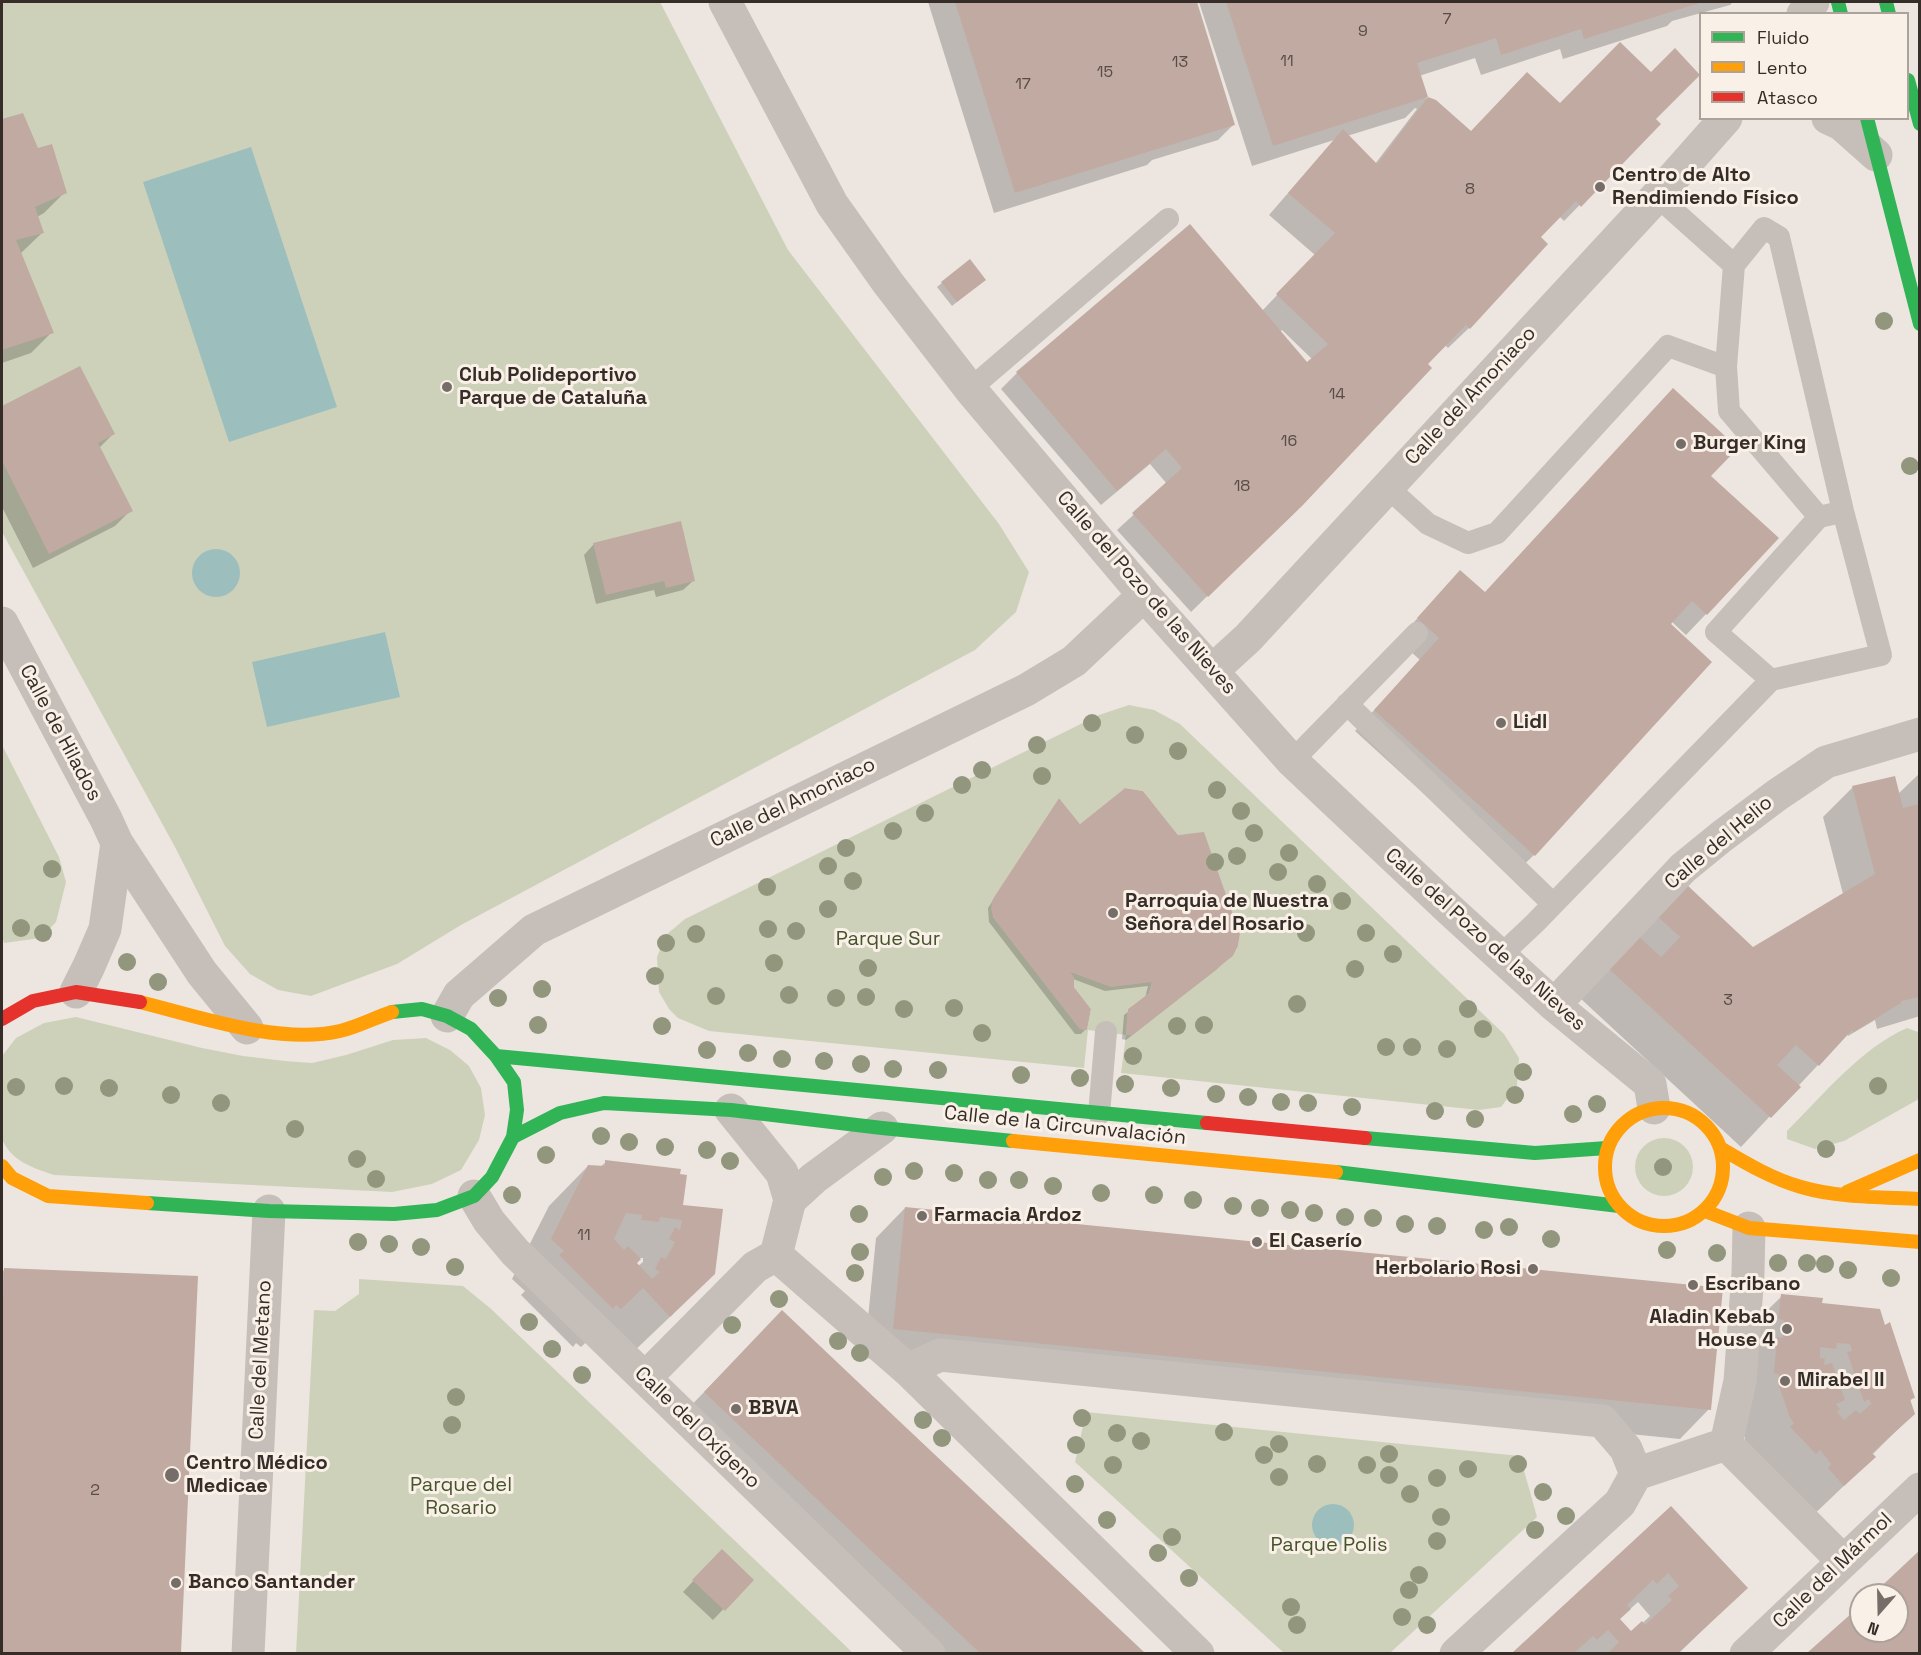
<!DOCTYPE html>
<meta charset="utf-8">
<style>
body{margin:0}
#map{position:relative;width:1921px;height:1655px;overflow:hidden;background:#ede6e0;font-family:"Space Grotesk",sans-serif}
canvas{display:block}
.frame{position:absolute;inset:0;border:3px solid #362c28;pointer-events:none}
.legend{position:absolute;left:1699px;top:12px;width:210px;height:108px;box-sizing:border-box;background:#f9f0e7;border:2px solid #aba29b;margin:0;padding:8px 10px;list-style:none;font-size:18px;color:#362c28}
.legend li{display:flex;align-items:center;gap:12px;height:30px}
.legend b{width:30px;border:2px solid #aba29b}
.north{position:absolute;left:1849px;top:1583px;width:60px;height:60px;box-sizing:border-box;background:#f9f0e7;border:2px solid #aba29b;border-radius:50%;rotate:200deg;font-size:16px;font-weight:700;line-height:24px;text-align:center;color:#362c28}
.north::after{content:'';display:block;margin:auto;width:21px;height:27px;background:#766d68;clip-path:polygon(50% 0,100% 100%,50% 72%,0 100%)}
</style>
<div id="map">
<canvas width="1921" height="1655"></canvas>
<div class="frame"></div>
<ul class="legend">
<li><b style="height:8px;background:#30b455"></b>Fluido</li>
<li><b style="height:8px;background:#ff9f0a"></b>Lento</li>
<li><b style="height:8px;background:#e5322d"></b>Atasco</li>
</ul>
<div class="north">N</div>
</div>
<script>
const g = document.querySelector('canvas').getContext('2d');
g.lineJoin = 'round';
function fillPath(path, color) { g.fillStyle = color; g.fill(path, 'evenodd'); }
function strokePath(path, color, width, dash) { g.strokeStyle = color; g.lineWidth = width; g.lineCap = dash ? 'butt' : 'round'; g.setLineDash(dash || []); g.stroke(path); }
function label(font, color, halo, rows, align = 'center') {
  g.font = font + ' "Space Grotesk",sans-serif'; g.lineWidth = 6; g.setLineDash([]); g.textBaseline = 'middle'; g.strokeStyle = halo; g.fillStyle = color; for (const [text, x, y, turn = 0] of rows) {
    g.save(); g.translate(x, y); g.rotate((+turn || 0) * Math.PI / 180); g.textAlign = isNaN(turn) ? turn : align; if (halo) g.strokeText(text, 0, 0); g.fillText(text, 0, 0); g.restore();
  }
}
fillPath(new Path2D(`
 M2,2h658l128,248 211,274 30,48 -13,40 -41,38 -514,275 -64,39 -86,32 -33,-6 -28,-16 -25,-28 -50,-99 -173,-315z
 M1129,705l25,5 26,14 324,310 15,24 -2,28 -16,21 -22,3 -358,-37 5,-38 -38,-5 -4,38 -375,-37 -31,-13 -9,-9 -10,-17 -2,-35 9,-22 19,-16 414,-204zM1125,788l18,3 35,44 26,-2 36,101 -2,12 -5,10 -100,79h-7l2,-26 21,-16 3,-11 -82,-10 4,6v9l17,22 -4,21 -7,-1 -87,-112 3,-23 63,-96 21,26z
 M2,745l57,112 7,25 -10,40 -15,16 -37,5 -2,-8z
 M76,1017l126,31 41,8 42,5 27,2 34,-8 47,-15 33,-2 24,12 19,16 12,22 4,27 -6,25 -18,30 -29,14 -40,8 -338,-17c-21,-7 -43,-14 -52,-36v-83l14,-18 28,-15z
 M1907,1028l11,4 1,67 -75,42 -29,8 -28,-10v-8c35,-35 74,-83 120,-103z
 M1635 1167a29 29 0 1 1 58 0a29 29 0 1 1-58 0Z
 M359,1279l104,7 27,22 363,345 -557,1 18,-344 21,1 24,-17z
 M1086,1412l434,44 17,61 -147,136h-106l-209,-191z`), '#ced1ba');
fillPath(new Path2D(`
 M251,147l86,260 -108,35 -86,-260z
 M192 573a24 24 0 1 1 48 0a24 24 0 1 1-48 0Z
 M385,632l15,65 -133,30 -15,-65z
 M1312 1525a21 21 0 1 1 42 0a21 21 0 1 1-42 0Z`), '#9cbfbd');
fillPath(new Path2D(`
 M928,2h267l39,122 -16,16 -66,20 -5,5 -153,48z
 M1199,2h534l-3,3 -58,16 -5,5 -104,33 -3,-10 -79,26 -6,-17 -56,18 8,23 44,33 89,-27 95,14 4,5 -95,97 -5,-5 -20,21 -70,91 -21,20 -3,-3 -145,160 -109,107 -74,-82 50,-46 -17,-20 -49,41 -100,-116 16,-16 173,-146 72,84 53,-56 -46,-40 65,-75 -82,26zM1415,108l2,1 -42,55 -28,-28 58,-18zM1282,330l30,29 -5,5 -27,-32z
 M22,115l15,35 28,42 -21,21 -7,4 6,15 -23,22 32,78 -21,21 -29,10v-242z
 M942,283l37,1 -27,22 -15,-19z
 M80,368l34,65 -15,15 32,62 -16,16 -82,42 -31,-61v-99z
 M1709,476l-3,138 -20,21 -15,-14 -137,234 -21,20 -158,-144 65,-71 -22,-20 42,-47h44z
 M594,544l100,36 -11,10 -27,7 -2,-7 -58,14 -12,-49z
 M1920,773v243l-43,13 -2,-9 -27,16 -1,-2 -106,113 -161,-149 76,-83 97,33 90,-54 -20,-77 30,-30 45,7z
 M1055,805l176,151 -15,14 -90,70 -4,-1 2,-24 21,-17 3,-12 -43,5 -32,-12 -1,8 14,42 -5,5h-6l-86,-112 -1,-14z
 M606,1162l76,45 39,3 -48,104 -43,41 -28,-28 -21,20 -5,-4 -3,4 -52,-52 4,-4 -13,-12 37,-73 39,-40 12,1zM640,1258h3v4l-5,4 -3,-3z
 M905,1208l804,201 -29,30 -816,-81 12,-120z
 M5,1269l191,9 -16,376h-178v-382z
 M1782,1296l38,9 94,92 -5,5 4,12 -41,41 2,2 -70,67 -53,-66 -11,-35 2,-88z
 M782,1312l361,342h-223l-245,-232z
 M1671,1508l75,80 -68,66h-163zM1638,1602l12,14 -19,18 -12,-15z
 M1920,1552v100l-2,2h-108l51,-48v25h36v-36h-24z
 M711,1562l40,18 -38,40 -30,-28z`), '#0003');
fillPath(new Path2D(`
 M955,2h242l38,123 -220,68z
 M1226,2h477l-119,37 -3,-10 -80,26 -5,-17 -79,25 11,34 -155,49z
 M1620,42l31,30 24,-24 25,27 -44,44 5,5 -80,83 -5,-6 -35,36 7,7 -78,85 -4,-4 -38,39 4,4 -130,138 -94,91 -76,-84 50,-45 -16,-19 -49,42 -101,-119 174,-148 117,138 21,-18 -52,-50 59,-61 -47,-40 55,-64 34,35 51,-67 8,3 35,31 56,-59 33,31z
 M23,113l15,35 14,-4 15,49 -32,14 9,26 -28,7 38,93 -52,17v-231z
 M970,259l16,21 -29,22 -16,-20z
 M80,366l35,68 -17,9 35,68 -84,43 -47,-93v-55z
 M1673,388l65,60 -27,28 68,62 -72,77 -15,-14 -21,23 41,38 -177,194 -161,-146 65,-72 -22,-20 43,-48 25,22z
 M681,521l14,60 -29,7 -2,-7 -58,14 -13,-52z
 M1895,776l8,32 17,-4v193l-19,4v2l-47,29 -2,-2 -33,36 -23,-21 -19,20 24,22 -30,31 -163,-150 30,-32 23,21 19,-20 -23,-21 29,-32 67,63 122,-73 -23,-88z
 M1125,788l18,3 35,44 26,-3 36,102 -2,12 -5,10 -100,79h-7l2,-26 21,-16 3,-11 -41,5 -41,-15 4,6v9l17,22 -4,21 -7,-1 -87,-112 -2,-8 1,-8 4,-7 63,-96 21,26z
 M605,1160l76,9 -1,5 7,1 -4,30 40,4 -8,65 -45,43 -27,-29 -22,21 -5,-4 -3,4 -54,-54 5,-4 -13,-12 37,-74 17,1zM626,1213l16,2 -1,5 18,2 1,-5 22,3 -2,10 -5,-3 -6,12 6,3 -9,17 -5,-2 -6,12 5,3 -8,7 -15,-16 4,-4 -13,-13 -4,4 -10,-11z
 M905,1207l818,81 -12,122 -818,-81z
 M4,1268l194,8 -17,377h-179v-325z
 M1781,1294l42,4 -1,5 58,6 5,16 5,-3 25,76 -5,1 5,15 -43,39 4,4 -32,29 -16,-18 3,-4 -11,-14 -4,4 -26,-27 4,-4 -4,-5 -12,-35 1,-9 -5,-1 3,-36 6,1 1,-18 -6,-1zM1837,1343l13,1 2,7 -5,1 17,50 5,-3 2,5 -11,10 -4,-4 -12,10 -7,-8 3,-3 -4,-5 9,-4 -13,-37 -8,2 1,-6 -5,-1v-11l16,2z
 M782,1310l114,108 249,235h-165l-101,-95 -175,-166z
 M1671,1506l77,82 -70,65h-70l11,-11 -11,-12 -11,10 -4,-4 -19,17h-62zM1668,1573l11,13 -11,10 4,4 -27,25 -3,-4 -11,10 -11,-12 11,-10 -4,-4 26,-25 4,4z
 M722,1549l32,31 -29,31 -33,-31z
 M1920,1550v102l-2,1h-111l54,-48v26h36v-36h-25z`), '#c0aaa2');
strokePath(new Path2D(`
 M1657,196l77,69 -8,102 3,44 90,106
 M970,389l198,-170
 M1387,487l41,37 40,19 29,-10 171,-187 58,21
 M1771,680l-55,-48 103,-115 13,-3
 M1347,704l206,200
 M1292,761l125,-128
 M1500,956l35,-33 236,-243 110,-25 -38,-144 -64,-274 -15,-9 -30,37
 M1099,1114l7,-82`), '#c6beb9', 22);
strokePath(new Path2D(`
 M725,2l107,202 56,79 82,106 174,206 148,166 157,148 105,96 96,79 4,24
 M1803,14l10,-12
 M1828,118l13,6 35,31
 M2,623l104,196 11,24 85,130 45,55
 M1213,670l35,-32 409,-442 69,-78
 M76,992l13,-26 16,-37 12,-86
 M1554,1005l129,-137 38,-31 56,-42 49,-33 94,-28
 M447,1016l12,-21 75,-65 492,-240 48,-29 70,-66
 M474,1196l15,25 26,31 414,402
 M790,1200l24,-22 68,-50
 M776,1255l132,115 290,284
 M908,1370l32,-15 662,66 24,28 10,25
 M645,1378l110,-111 21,-12 14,-55 -8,-27 -51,-63
 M1726,1444l117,117
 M248,1654l21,-443
 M1456,1654l164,-151 16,-29 90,-30 14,-63 8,-108 1,-45
 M1746,1654l174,-165`), '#c6beb9', 33);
strokePath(new Path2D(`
 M1838,2l3,12
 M1886,2l3,12
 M1908,80l12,44
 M1867,118l53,206
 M496,1056l711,67
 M513,1137l47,-24 44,-10 127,7 151,18 131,13
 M1365,1138l170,15 72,-5
 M1336,1172l283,34
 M147,1203l122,8 125,3 43,-4 37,-14 18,-19 21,-40 4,-27 -3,-28 -18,-26 -25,-27 -24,-13 -25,-7 -30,3`), '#30b455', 14);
strokePath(new Path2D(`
 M140,1002c59,15 140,43 200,29 17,-4 34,-13 52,-19
 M1605 1167a59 59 0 1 1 118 0a59 59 0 1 1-118 0Z
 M1013,1141l323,31
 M1722,1149c25,15 51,30 79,38 38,11 79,10 119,12
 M2,1166l10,12 36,18 99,7
 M1847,1192l73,-32
 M1705,1211l44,17 171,14`), '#ff9f0a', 14);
strokePath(new Path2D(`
 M2,1019l31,-18 43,-9 64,10
 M1207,1123l158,15`), '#e5322d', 14);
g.fillStyle = '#92967c';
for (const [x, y] of [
 [1884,321],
 [1910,466],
 [1092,723],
 [1135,735],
 [1037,745],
 [1178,751],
 [982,770],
 [1042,776],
 [962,785],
 [1217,790],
 [1241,811],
 [925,813],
 [893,831],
 [1254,833],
 [846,848],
 [1289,853],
 [1237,856],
 [1215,862],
 [828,866],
 [52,869],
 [1278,872],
 [853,881],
 [1317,884],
 [767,887],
 [1342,901],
 [828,909],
 [21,928],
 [768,929],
 [796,931],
 [43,933],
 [1306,933],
 [1366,933],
 [696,934],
 [666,943],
 [1393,954],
 [127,962],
 [774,963],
 [868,968],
 [1355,969],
 [655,976],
 [158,982],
 [542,989],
 [789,995],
 [716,996],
 [866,997],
 [498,998],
 [836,998],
 [1297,1004],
 [954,1008],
 [904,1009],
 [1468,1009],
 [538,1025],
 [1204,1025],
 [662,1026],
 [1177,1026],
 [1483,1029],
 [982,1033],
 [1386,1047],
 [1412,1047],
 [1447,1049],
 [707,1050],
 [748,1053],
 [1133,1056],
 [782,1059],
 [824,1061],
 [861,1064],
 [893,1069],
 [938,1070],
 [1523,1072],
 [1021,1075],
 [1080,1078],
 [1125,1084],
 [64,1086],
 [1878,1086],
 [16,1087],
 [109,1088],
 [1171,1088],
 [1216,1094],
 [171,1095],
 [1515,1095],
 [1248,1097],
 [1281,1102],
 [221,1103],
 [1308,1103],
 [1597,1104],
 [1352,1107],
 [1435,1111],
 [1573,1114],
 [1475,1119],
 [295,1129],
 [601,1136],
 [629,1142],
 [665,1147],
 [1826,1149],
 [707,1150],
 [546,1155],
 [357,1159],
 [730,1161],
 [1663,1167],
 [914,1171],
 [954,1173],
 [883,1177],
 [376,1179],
 [988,1180],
 [1019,1180],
 [1053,1186],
 [1101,1193],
 [512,1195],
 [1154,1195],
 [1193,1200],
 [1233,1206],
 [1260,1208],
 [1290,1210],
 [1314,1213],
 [859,1214],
 [1345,1217],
 [1373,1218],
 [1405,1224],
 [1437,1226],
 [1509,1227],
 [1484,1230],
 [1551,1239],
 [358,1242],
 [389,1244],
 [421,1247],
 [1667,1250],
 [860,1252],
 [1717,1253],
 [1778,1263],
 [1807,1263],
 [1825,1264],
 [455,1267],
 [1848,1270],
 [855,1273],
 [1891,1278],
 [779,1299],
 [529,1322],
 [732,1325],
 [838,1341],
 [552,1349],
 [860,1353],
 [582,1375],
 [456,1397],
 [1082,1418],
 [923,1420],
 [452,1425],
 [1224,1432],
 [1117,1433],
 [942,1438],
 [1141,1441],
 [1279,1444],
 [1076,1445],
 [1389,1454],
 [1264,1455],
 [1317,1464],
 [1518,1464],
 [1113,1465],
 [1367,1465],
 [1468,1469],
 [1389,1475],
 [1279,1477],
 [1437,1478],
 [1075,1484],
 [1543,1492],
 [1410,1494],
 [1566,1516],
 [1441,1517],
 [1107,1520],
 [1535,1530],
 [1172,1537],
 [1437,1541],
 [1158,1553],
 [1419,1575],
 [1189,1578],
 [1409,1590],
 [1291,1607],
 [1402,1617],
 [1297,1625],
 [1427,1625]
]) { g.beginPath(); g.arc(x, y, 9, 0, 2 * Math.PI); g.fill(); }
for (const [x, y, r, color] of [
 [1600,187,6,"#766d68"],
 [447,387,6,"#766d68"],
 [1681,444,6,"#766d68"],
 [1501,723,6,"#766d68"],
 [1113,913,6,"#766d68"],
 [922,1216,6,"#766d68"],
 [1257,1242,6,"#766d68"],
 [1533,1269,6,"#766d68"],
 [1693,1285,6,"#766d68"],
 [1787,1329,6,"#766d68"],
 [1785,1381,6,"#766d68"],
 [736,1409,6,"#766d68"],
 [172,1475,8,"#766d68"],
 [176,1583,6,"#766d68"]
]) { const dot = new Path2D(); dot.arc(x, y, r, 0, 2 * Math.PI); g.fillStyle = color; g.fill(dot); strokePath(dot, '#f9f0e7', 2); }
label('16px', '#584c46', null, [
 ["7",1447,20],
 ["9",1363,32],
 ["11",1287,62],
 ["13",1180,63],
 ["15",1105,73],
 ["17",1023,85],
 ["8",1470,190],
 ["14",1337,395],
 ["16",1289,442],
 ["18",1242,487],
 ["3",1728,1001],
 ["11",584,1236],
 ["2",95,1491]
]);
label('bold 20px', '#362c28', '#f9f0e7', [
 ["Centro de Alto",1612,176],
 ["Rendimiendo Físico",1612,199],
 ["Club Polideportivo",459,376],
 ["Parque de Cataluña",459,399],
 ["Burger King",1693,444],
 ["Lidl",1513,723],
 ["Parroquia de Nuestra",1125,902],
 ["Señora del Rosario",1125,925],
 ["Farmacia Ardoz",934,1216],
 ["El Caserío",1269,1242],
 ["Herbolario Rosi",1521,1269,"right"],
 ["Escribano",1705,1285],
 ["Aladin Kebab",1775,1318,"right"],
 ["House 4",1775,1341,"right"],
 ["Mirabel II",1797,1381],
 ["BBVA",748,1409],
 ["Centro Médico",186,1464],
 ["Medicae",186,1487],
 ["Banco Santander",188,1583]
], 'left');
label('20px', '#362c28', '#f9f0e7', [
 ["Calle del Amoniaco",1471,396,-47],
 ["Calle del Pozo de las Nieves",1146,593,49],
 ["Calle de Hilados",60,733,62],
 ["Calle del Amoniaco",793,803,-26],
 ["Calle del Helio",1719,843,-40],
 ["Calle del Pozo de las Nieves",1485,940,42],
 ["Calle de la Circunvalación",1065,1126,6],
 ["Calle del Metano",261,1360,-87],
 ["Calle del Oxígeno",697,1428,44],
 ["Calle del Mármol",1833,1571,-44]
]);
label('20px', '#47542b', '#f9f0e7', [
 ["Parque Sur",888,940],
 ["Parque del",461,1486],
 ["Rosario",461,1509],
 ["Parque Polis",1329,1546]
]);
</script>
